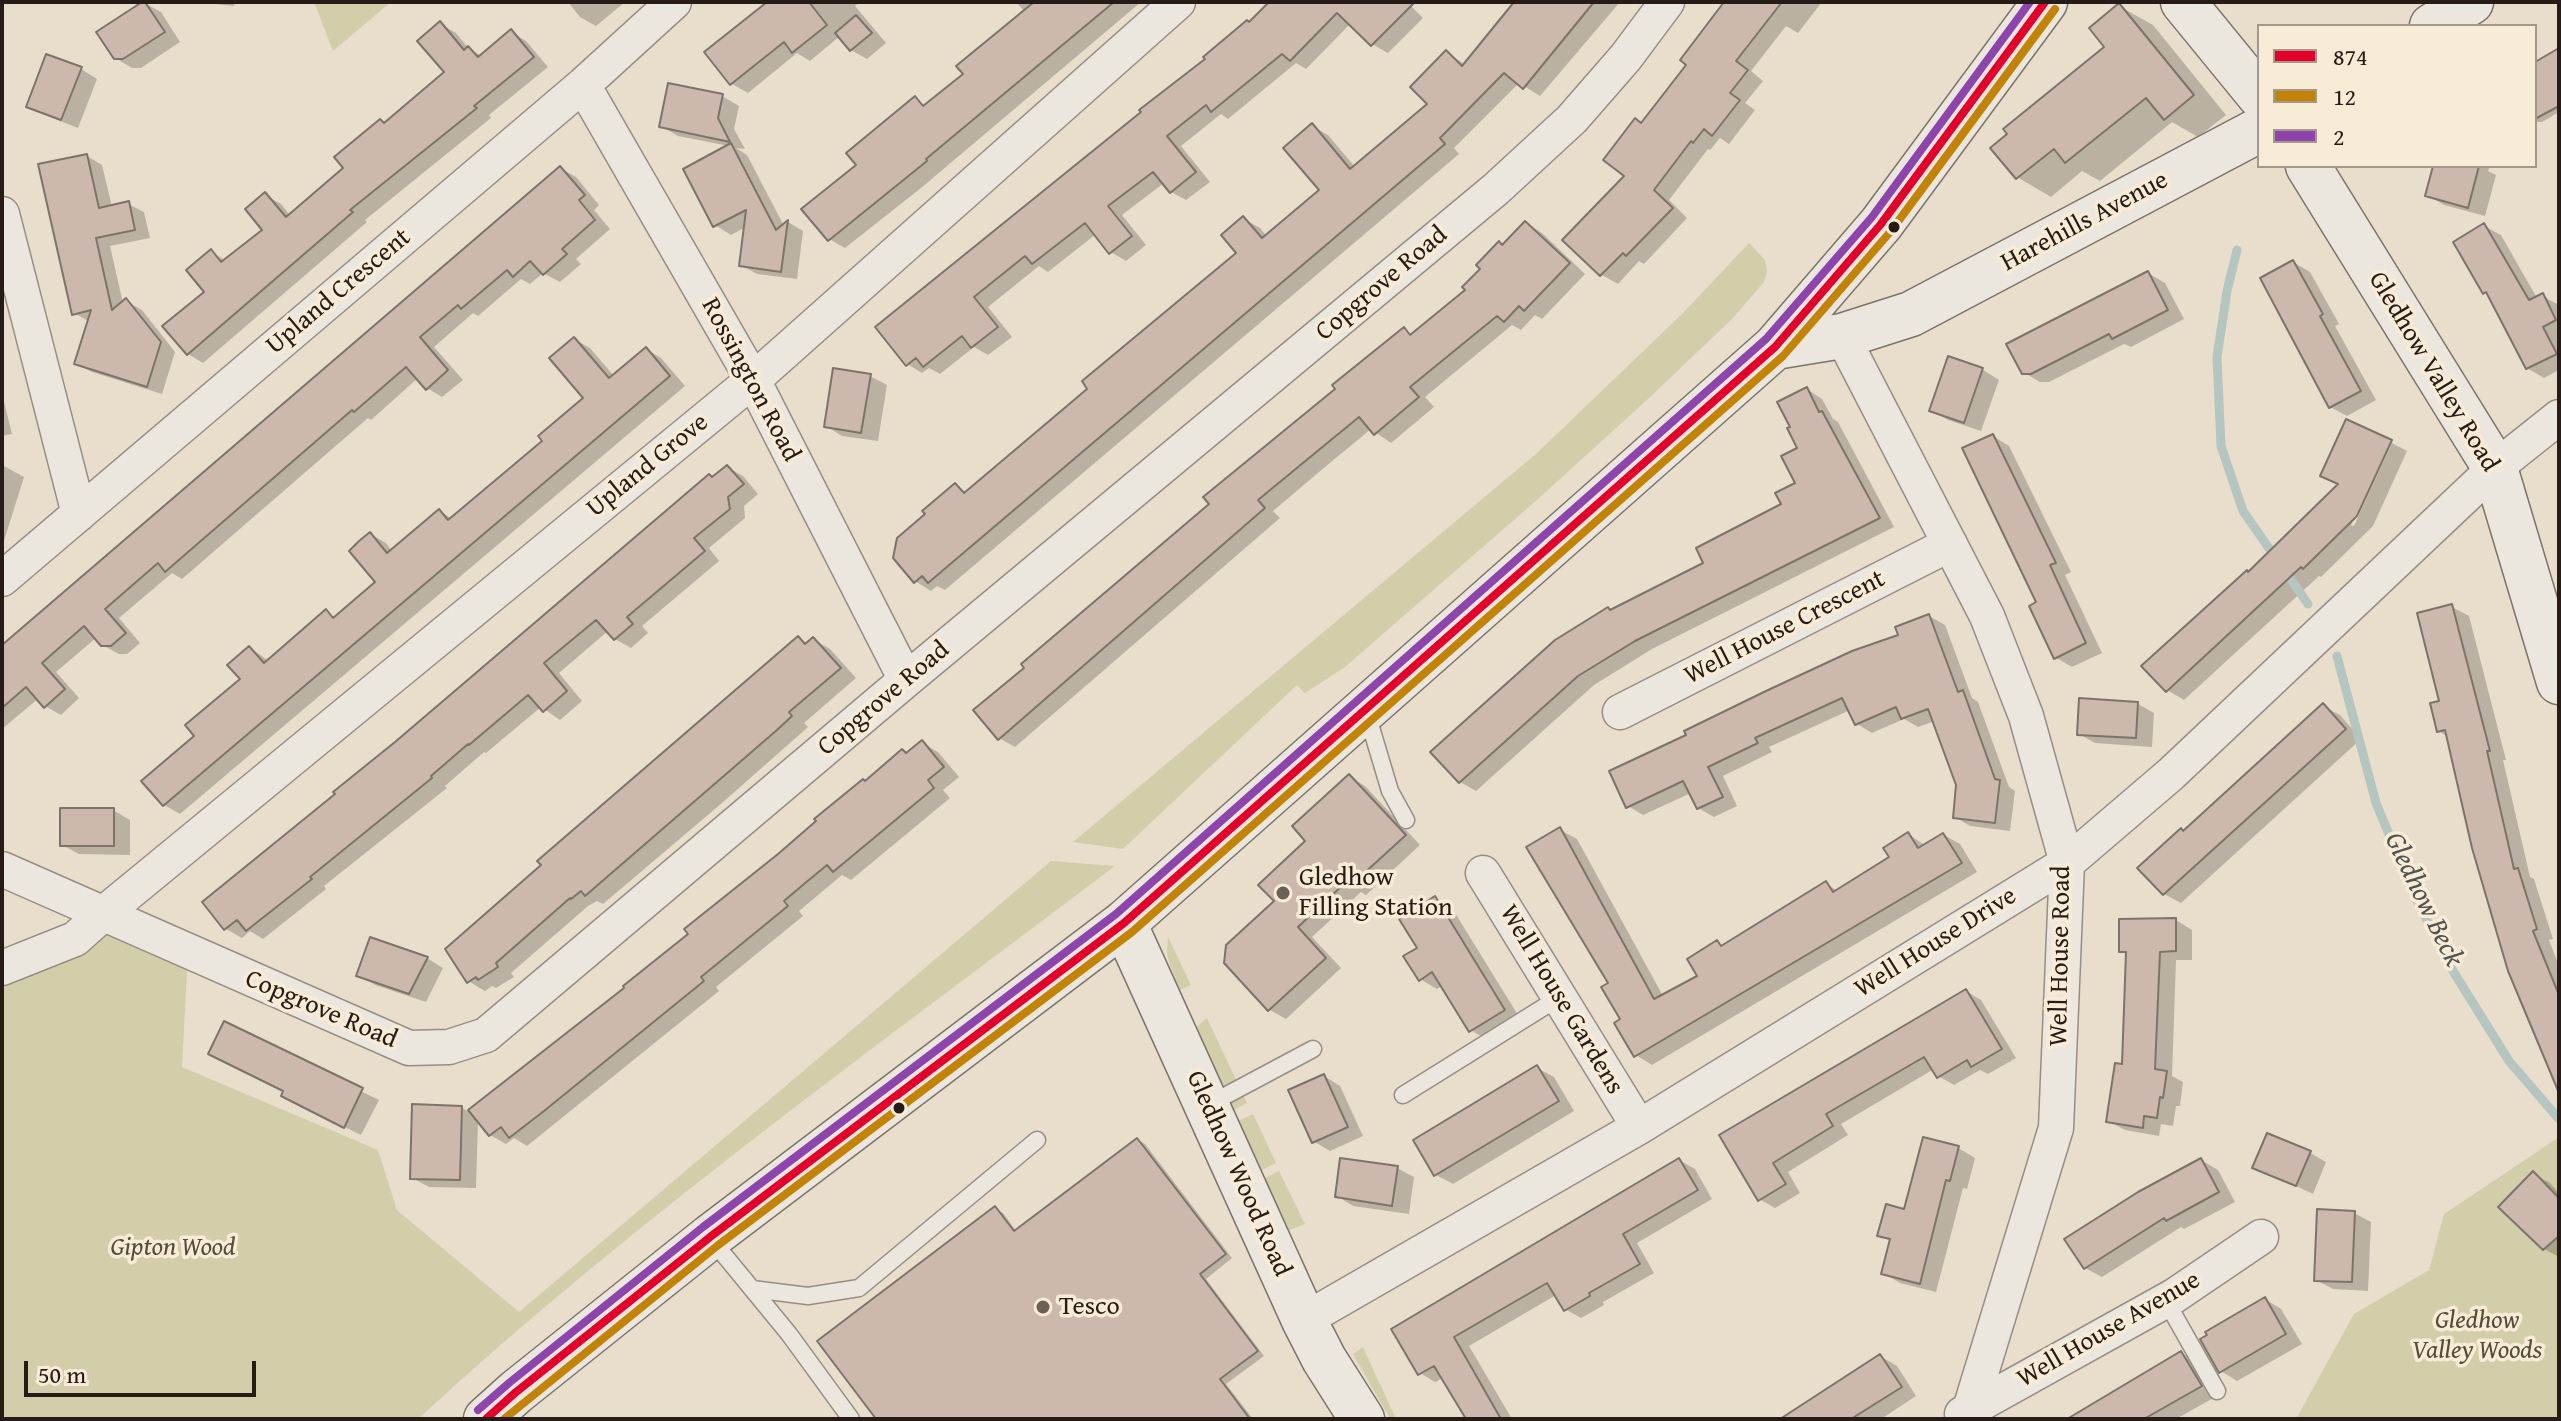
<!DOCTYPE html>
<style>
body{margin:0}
#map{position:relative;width:2561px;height:1421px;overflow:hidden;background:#e9decc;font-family:"Gentium Book Plus",serif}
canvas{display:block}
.frame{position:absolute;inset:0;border:4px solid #271b17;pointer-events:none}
.legend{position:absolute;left:2257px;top:24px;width:280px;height:144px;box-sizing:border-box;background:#f8ecd6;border:2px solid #a4988a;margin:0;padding:10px 14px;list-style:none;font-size:24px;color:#271b17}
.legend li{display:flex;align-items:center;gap:16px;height:40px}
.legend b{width:40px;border:2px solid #a4988a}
.scale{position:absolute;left:24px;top:1361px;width:232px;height:36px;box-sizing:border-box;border:4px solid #271b17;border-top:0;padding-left:10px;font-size:24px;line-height:28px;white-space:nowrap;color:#271b17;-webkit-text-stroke:6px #f8ecd6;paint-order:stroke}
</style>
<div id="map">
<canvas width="2561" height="1421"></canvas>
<div class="frame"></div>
<ul class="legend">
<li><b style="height:10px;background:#e4002b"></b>874</li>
<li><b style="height:10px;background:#c38306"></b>12</li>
<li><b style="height:10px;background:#8e44ad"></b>2</li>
</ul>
<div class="scale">50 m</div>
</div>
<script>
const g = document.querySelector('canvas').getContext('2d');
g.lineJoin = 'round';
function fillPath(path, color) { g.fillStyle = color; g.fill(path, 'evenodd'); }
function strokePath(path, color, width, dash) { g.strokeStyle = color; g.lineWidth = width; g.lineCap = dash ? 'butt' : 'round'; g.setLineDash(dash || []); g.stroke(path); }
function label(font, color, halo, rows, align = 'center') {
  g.font = font + ' "Gentium Book Plus",serif'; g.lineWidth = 7; g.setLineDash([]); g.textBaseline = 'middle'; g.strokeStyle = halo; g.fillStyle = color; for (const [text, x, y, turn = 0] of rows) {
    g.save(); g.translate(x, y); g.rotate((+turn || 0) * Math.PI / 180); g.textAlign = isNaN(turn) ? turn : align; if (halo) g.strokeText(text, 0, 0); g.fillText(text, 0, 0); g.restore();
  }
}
fillPath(new Path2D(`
 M314,2h77l-58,49z
 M1749,243l16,17 2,11 -3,11 -31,36 -85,81 -110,100 -193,168 -40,26 -8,-8 -174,164 -50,-7 464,-389 146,-140z
 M1051,861l64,5c-236,179 -479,352 -697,553h-416v-451l101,-54 85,39 -6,114 196,83 19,60 122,102z
 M1168,937l23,48 -13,6 -11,-37z
 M1207,1018l40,85 -17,9 -37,-82z
 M1253,1114l23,49 -16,8 -24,-49z
 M2559,1137v282h-263l58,-105 75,-44 15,-56z
 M1279,1171l26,53 -16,6 -26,-51z
 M1363,1347l33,72h-6l-37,-65z`), '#d3ceaa');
fillPath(new Path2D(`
 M195,2h40l-1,4z
 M568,2h57l-29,24 -16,-9z
 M768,2h92l-5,4 31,37 -19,16 -16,-9 -11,-14 -30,25 -13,-8 -49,40 -16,-9z
 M1016,2h125l-220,186 -76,60 -16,-9 29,-74 57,-66 12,7 38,-32 60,-62z
 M1272,2h135l16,16 -35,35 -16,-9 -21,-21 -45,46 -10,-6 -68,56 -7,-5 -40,32 29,36 -24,18 -15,-8 -7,-9 -42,32 24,30 -20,16 -15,-9 -15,-18 -48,38 -9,-6 -51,41 24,30 -24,18 -14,-8 -34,27 -11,-6 -7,5 -15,-9 -29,-36 372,-304z
 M1517,2h103l-80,94 -21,-13 -65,65 5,6 -514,436 -8,-4 -6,5 -16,-10 41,-95 12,7 122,-104 149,-136 5,-34 16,9 7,9 55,-46 -10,-65 16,9 27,32 75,-63 17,-51 19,12z
 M1726,2h96l-24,31 -12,-7 -35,45 12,10 -18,22 10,7 -26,34 -9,-6 -10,12 -2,-1 -39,51 18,18 -43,46 -5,-3 -21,23 -16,-9 -37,-35 62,-64 15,-52 47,-60z
 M144,3l17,9 19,30 -39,26h-9l-17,-10z
 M2119,6l34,19 73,90 -28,22 -26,-15 -72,59 -18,-10 -31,26 -34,-20 90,-130z
 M440,24l16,9 13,16 13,7 29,-24 15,9 22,26 -59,48 2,3 -126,102 2,2 -164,141 -15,-9 19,-62 4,-40 16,9 38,-31v-35l16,9 9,11 56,-47 39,-44 62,-51z
 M2559,50v62l-17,10h-5l-2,-60 3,1z
 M81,69l16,10 -19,49 -33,-13 -17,-9z
 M722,96l17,10 -5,23 11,20 -9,-1 11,7 37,71 4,-4 15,9 -6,48 -40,-5 -16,-9 5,-38 -15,8 -16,-10 14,-79 -51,-10 -17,-10z
 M87,156l15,9 10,42 16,-3 16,8 6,26 -40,8 13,57 3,-2 16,9 33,42 -13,42 -70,-22 -15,-8 13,-42 -16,-9z
 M2435,166h55l-2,5 8,4 -11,41 -41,-11 -17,-10z
 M560,168l16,9 23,28 -5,5 16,19 -34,30 5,5 -21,18 -17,-9 -13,11 -9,-5 -43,37 -5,-3 -39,34 29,33 -21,17 -15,-9 -9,-10 -47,42 -3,-2 -186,161 -10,-6 -53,45 21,25 -13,11h-8l-17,-9 -6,-7 -40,34 23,26 -18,17 -16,-9 -6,-8 -37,31v-81z
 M1526,223l16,10 43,41 -43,45 -7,-4 -14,15 -9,-5 -87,72 9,10 -43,36 -20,-14 -46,38 -52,44 7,7 -265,229 -16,-9 213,-234 192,-175 9,6 55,-45z
 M2484,226l17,9 36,63 5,-2 17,9v65l-15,8 -17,-10 -38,-73 -4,-3z
 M2293,262l17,10 29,52 -4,2 41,74 -29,16 -17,-9z
 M2148,273l17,10 19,36 -53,28 -7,-3 -75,38h-9l-17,-10z
 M574,339l16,9 24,28 32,-27 15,9 24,28 -505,428 -16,-9 33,-69 45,-57 8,-31 19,13 57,-49 10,6 42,-36 -8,-48 16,9 6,8 47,-40 14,8 92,-78 41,-42z
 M1950,358l33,12 16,10 -18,51 -33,-11 -17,-10z
 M870,376l17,9 -9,56 -36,-5 -16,-10z
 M1807,389l15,10 11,20 5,3 56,105 -242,122 -58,36 -118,106 -16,-9 152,-170 94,-48 78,-59 14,-21z
 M2,393l10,41 -10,2z
 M1993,436l16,10 62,126 -6,3 37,78 -30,14 -17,-10z
 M2389,441l-38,84 3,1 38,-83 15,8 -34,75 -52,51 -2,-1 -135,124 -17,-10 82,-116 91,-89 -18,-10z
 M2,465l22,12 -21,67h-1z
 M727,467l16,9 15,18 -14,12 1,12 -36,30 10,13 -77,65 6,7 -17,15 -16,-9 -7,-8 -49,42 23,28 -22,19 -19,-13 -55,46 -2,-1 -39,34 2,2 -123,98 2,3 -63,50 -13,-8 -8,7 -16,-9 111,-134z
 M2452,607l17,9 37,144h-3l27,117 4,2 19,60 -4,1 10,26v116l-111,-345 -9,-6z
 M1929,616l16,9 27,73 6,4 31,85 6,4 -5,40 -40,-5 -15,-9 3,-32 -23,-64 -17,6 -14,-8 -32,14 -15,-9 -7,-14 -81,37 3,5 -49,24 14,30 -23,11 -16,-9 -7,-15 -48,22 -15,-9z
 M798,638l10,6 5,-5 17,10 26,29 -52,45 4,4 -86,76 -119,101 -6,-3 -9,5 -77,67 3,4 -18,11 -4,-2 -7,5 -17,-10z
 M2138,704l16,9 -2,34 -57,-4 -16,-9z
 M2323,706l17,9 21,24 -180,164 -17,-9 20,-62z
 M922,743l16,9 21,25 -16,13 7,8 -99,82 -9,-5 -43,36 4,5 -87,71 3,4 -192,155 -13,-8 -8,6 -16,-9 -12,-15 -2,68 -47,-1 -17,-9 50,-70 7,4 158,-124 238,-205z
 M1349,776l16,10 55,59 -54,50 -5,-3 -49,45 29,31 -55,51 -16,-9 -44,-48 50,-61 32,-60z
 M113,810l17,10v35l-51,-1 -17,-9z
 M1560,830l17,9 86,157 37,-19 17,-35 7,5 102,-63 12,7 53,-33 17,-24 18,12 18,-11 16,9 17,28 -325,193 -16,-10z
 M1435,899l17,9 69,112 -34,20 -16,-10 -28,-45 -6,4 -17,-10v-31z
 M2176,920l16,10v30h-16l-4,116 11,6 -3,24h-4l-3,20 -12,-2 -2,12 -34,-6 -17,-9 15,-55 5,-111 -7,-4z
 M427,958l16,10 -17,34 -51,-17 -16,-10z
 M1966,991l15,9 35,58 -28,16 -8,-4 -26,15 -16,-9 -4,-7 -93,55 7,11 -60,37 12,21 -25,15 -16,-9 -38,-64z
 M225,1024l154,76 -18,35 -61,-30z
 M1537,1068l17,9 20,34 -121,73 -17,-9z
 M1324,1076l16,10 23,50 -33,15 -17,-10z
 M1138,1140l7,4 87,114 -26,21 58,77 -38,28 27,35h-374l116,-210 8,4 14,19z
 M1958,1148l17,10 -8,31 -4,-1 -27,104 -36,-9 -17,-10 9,-31 -12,-7 25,-24z
 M2310,1153l16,9 -13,32 -58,-27z
 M1679,1160l16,9 17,30 -75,44 17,30 -51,29 1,3 -23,13 -16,-9 -9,-14 -87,51 43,73h-44l-25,-41 -8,4 -15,-9 -27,-44z
 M2201,1160l17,10 17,32 -51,27 -3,-2 -79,50 -17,-9z
 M1397,1168l17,9 -5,37 -56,-8 -16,-10z
 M2533,1174l17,9 9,10v64l-15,-8z
 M2354,1213l17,9 -3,69 -35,-2 -17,-9z
 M2265,1299l16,10 21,35 -65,37 -16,-10z
 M2181,1353l17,9 19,34 -41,23h-106z
 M1880,1356l17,10 19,30 -35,23h-102l10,-6 2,1z`), '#0003');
strokePath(new Path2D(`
 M2237,250l-10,41 -10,66 4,89 22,65 65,93
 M2337,656l39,147 39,94 38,74 56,90 50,58`), '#b5c6c0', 9);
const building = new Path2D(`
 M142,2h3l20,30 -42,27h-9l-18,-27z
 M767,2h42l18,23 -35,28 -8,-11 -54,43 -26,-33z
 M1034,2h80l-188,157 1,2 -99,80 -27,-32 55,-44 -10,-12 69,-57 8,10 40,-32 -7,-8z
 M1269,2h146l-44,44 -34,-33 -47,48 -8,-7 -71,58 -5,-7 -39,31 29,36 -26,21 -17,-21 -45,34 24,30 -23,18 -24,-31 -53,41 -7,-8 -51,41 24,30 -27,21 -9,-12 -39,31 -7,-9 -10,8 -31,-39 266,-215 -2,-2 66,-51 -2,-2 44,-37 2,2z
 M1514,2h80l-71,87 -19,-16 -64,65 5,6 -517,439 -6,-7 -8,7 -21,-25 4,-20 28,-24 -3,-3 33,-28 9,10 123,-104 -5,-8 154,-128 -15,-18 22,-19 19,22 57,-48 -36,-42 29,-25 38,46 77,-65 -17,-17 36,-37 16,16z
 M1724,2h58l-46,59 12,9 -18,23 10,7 -28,36 -8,-7 -11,14 -2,-2 -37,49 19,18 -47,48 -3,-3 -23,23 -38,-36 62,-64 -21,-16 32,-42 6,5 45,-58 -6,-5z
 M2119,3l75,92 -30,25 -18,-22 -81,65 -11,-14 -38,30 -26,-31 17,-14 -4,-5 101,-82 -15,-19z
 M856,15l16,18 -22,18 -15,-18z
 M440,21l24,29 4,-4 10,11 33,-28 23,28 -60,49 3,2 -127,102 3,2 -166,143 -25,-29 42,-34 -18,-22 25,-21 10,13 41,-32 -17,-21 20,-17 21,25 57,-49 -9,-11 46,-38 4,4 60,-51 -27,-31z
 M2559,48v58l-24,13v-57z
 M46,54l36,13 -21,53 -35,-13z
 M668,83l55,11 -5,24 12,24 -71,-15z
 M731,143l45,87 12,-10 -7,52 -42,-6 7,-56 -33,17 -30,-58z
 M87,154l12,54 30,-7 6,29 -39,8 16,72 14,-12 35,44 -14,45 -73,-23 17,-54 -19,5 -34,-151z
 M560,166l25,29 -6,5 16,20 -33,29 5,5 -24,21 -13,-14 -17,16 -6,-7 -46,39 -3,-4 -38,32 28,33 -22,20 -20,-23 -52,45 -2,-2 -187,162 -7,-9 -53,46 21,24 -15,13h-10l-17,-20 -42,37 23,26 -21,19 -18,-21 -24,21v-63z
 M2433,166h46l-11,42 -43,-12z
 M1525,221l45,42 -46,48 -5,-5 -15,16 -7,-6 -87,71 9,10 -45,38 -15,-18 -50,41 -51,42 7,8 -267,232 -25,-30 51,-42 -3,-4 188,-160 -6,-7 132,-108 -3,-4 72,-58 6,8 55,-45 -3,-3 18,-18 -4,-4 23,-24 3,4z
 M2484,223l45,77 14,-7 13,27 -13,7 14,27 -31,15 -40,-77 -3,2 -30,-52z
 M2293,260l30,54 -3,2 41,75 -32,17 -69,-130z
 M2148,271l20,39 -56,29 -3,-5 -78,40h-9l-16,-30z
 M574,337l35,41 37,-31 24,29 -507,430 -22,-25 53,-45 -9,-11 55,-46 -13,-14 22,-19 15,17 62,-54 7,9 42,-36 -26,-31 10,-10 11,-9 17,21 52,-44 9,11 94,-79 -4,-5 45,-38 -34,-40z
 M1948,356l35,12 -19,55 -35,-12z
 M833,368l38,6 -10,59 -37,-6z
 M1807,387l12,25 3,-1 58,107 -245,123 -57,35 -119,107 -29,-31 125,-112 53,-33 2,3 93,-47 -7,-15 85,-44 -6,-11 20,-10 -14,-27 16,-8 -10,-20 3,-1 -13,-25z
 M2346,419l46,21 -35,76 -54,53 -2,-2 -135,125 -25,-26 106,-96 1,2 90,-88 -18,-8z
 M1993,434l63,129 -6,2 36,78 -32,16 -25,-53 7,-4 -74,-154z
 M727,465l17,19 -16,13 2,12 -36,29 11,13 -78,66 6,7 -19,16 -18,-20 -52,43 23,28 -24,21 -15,-17 -59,50 -1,-1 -37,32 1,2 -122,99 2,2 -66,52 -9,-11 -13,10 -22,-28 133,-108 -2,-2 62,-50 314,-268 3,3z
 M2452,604l38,147h-3l27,118 4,-1 19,61 -4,2 26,64v98l-51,-122 -36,-123 -27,-118 -8,2 -7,-29 9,-2 -22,-88z
 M1929,614l29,78 5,-2 32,89 5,1 -5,43 -42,-5 3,-33 -28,-76 -27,10 -5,-12 -41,18 -13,-27 -87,40 3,5 -50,24 15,30 -26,12 -14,-28 -57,27 -17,-37 77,-36 -2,-4 82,-40 86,-40 46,-16 -3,-8z
 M798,636l7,8 8,-7 28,31 -52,44 3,4 -15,14 -192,166 -4,-5 -10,8 -1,-1 -74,65 2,4 -20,13 -2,-3 -9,6 -22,-34 96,-84 -4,-4z
 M2079,698l59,4 -2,36 -59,-3z
 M2323,703l23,26 -183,166 -26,-27 44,-40 2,3z
 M922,740l22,27 -16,13 6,8 -101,84 -6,-7 -23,19 -20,17 4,5 -87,71 3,4 -160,130 -35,27 -8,-11 -12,9 -21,-26 156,-122 -1,-2 65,-52 -4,-5 94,-75 38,-33 -2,-2 49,-40 2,2 37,-32 4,4z
 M1349,774l57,61 -57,52 -4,-4 -47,44 28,31 -58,53 -44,-48 2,-18 48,-44 -16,-16 47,-44 -13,-15z
 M60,808h54v38h-54z
 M1560,827l94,172 43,-23 -10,-17 30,-19 4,6 105,-65 7,11 56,-35 -6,-9 25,-16 10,16 25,-15 19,30 -328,194 -20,-34 6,-4 -19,-32 7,-4 -82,-136z
 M1435,896l70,114 -36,22 -37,-60 -13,9 -16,-25 14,-8 -18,-29z
 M2176,918v33l-16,1 -5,117 12,2 -4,27 -3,-1 -3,21 -13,-2 -1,12 -37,-6 9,-59 7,1 4,-112h-7v-33z
 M370,937l58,20 -19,37 -53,-18z
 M1966,989l36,60 -31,18 -4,-7 -30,18 -13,-21 -98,57 7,12 -60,37 13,21 -28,17 -39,-66z
 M224,1021l139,67 -19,40 -63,-32 2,-5 -75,-37z
 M1537,1065l22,36 -125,75 -21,-36z
 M1324,1074l24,53 -36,16 -24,-53z
 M412,1104l50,2 -2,74 -50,-1z
 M2267,1133l44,18 -15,35 -44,-18z
 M1923,1137l36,9 -9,35 -4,-1 -26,104 -39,-10 9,-35 -13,-3 9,-32 18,5z
 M1137,1138l89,116 -26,20 58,77 -38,28 30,40h-374l-59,-78 178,-135 19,25z
 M1340,1158l58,8 -6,40 -57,-9z
 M1679,1158l19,32 -75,44 17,30 -51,29 1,3 -26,15 -17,-28 -93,54 47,82h-35l-32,-53 -16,9 -27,-46z
 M2201,1158l18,34 -53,29 -2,-3 -80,51 -20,-30 74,-47z
 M2533,1171l26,27v38l-16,14 -45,-43z
 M2317,1209l38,2 -3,71 -38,-1z
 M2265,1297l21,37 -67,39 -19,-34 7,-4 -2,-3z
 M2181,1351l21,35 -58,33h-77z
 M1880,1354l22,33 -51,32h-71z`);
fillPath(building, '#ccb8ad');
strokePath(building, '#7c746b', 2);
const lane = new Path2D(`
 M1367,714l23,77 16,29
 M1403,1095l157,-98
 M1208,1105l105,-56
 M711,1239l78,95 62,85
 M752,1289l56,7 51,-8 178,-148
 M2166,1301l51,90`);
const street = new Path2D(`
 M583,85l170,295 153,300
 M2,214l77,300
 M1842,336l145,280 39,100 41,147 -11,265 -86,281v10
 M2,579l581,-494 91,-83
 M1620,712l330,-168
 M2,869l407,179 40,-1 37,-12 420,-355 590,-491 76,-70 54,-62 41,-55
 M1483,873l156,254
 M2,968l73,-29 28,-25 650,-534 425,-378
 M1304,1320l335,-193 428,-264 104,-89 324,-306 64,-51
 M1962,1414l212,-118 87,-59`);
const secondary = new Path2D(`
 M2183,2l76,93
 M2432,26l39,-24
 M2308,166l187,302 64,214
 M1775,347l67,-11 69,-22 348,-184
 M1124,923l180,397 20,39 38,60
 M486,1419l30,-27 194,-155 414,-314 651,-576 106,-123 164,-222`);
strokePath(lane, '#968e84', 19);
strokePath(street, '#968e84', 37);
strokePath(secondary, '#7c746b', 47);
strokePath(lane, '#ece7de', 16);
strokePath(street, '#ece7de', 34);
strokePath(secondary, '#ece7de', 44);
strokePath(new Path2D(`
 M486,1419l30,-27 194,-155 414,-314 651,-576 106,-123 164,-222`), '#e4002b', 8);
strokePath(new Path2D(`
 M504,1419l213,-173 415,-314 651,-576 108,-125 164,-222`), '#c38306', 8);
strokePath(new Path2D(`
 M478,1410l31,-27 194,-156 413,-313 650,-575 106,-122 158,-215`), '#8e44ad', 8);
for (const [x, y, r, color] of [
 [1894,227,7,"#271b17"],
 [1283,893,8,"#6b5f56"],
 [899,1108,7,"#271b17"],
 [1043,1307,8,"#6b5f56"]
]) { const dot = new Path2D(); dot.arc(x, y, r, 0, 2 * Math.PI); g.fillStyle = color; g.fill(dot); strokePath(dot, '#f8ecd6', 3); }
label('26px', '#271b17', '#f8ecd6', [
 ["Harehills Avenue",2085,222,-28],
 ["Copgrove Road",1382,284,-40],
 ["Upland Crescent",339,292,-40],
 ["Gledhow Valley Road",2433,372,59],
 ["Rossington Road",750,380,62],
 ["Upland Grove",648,466,-39],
 ["Well House Crescent",1785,628,-27],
 ["Copgrove Road",884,699,-40],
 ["Well House Drive",1936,943,-32],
 ["Well House Road",2061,956,-89],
 ["Well House Gardens",1561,1000,59],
 ["Copgrove Road",321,1010,23],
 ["Gledhow Wood Road",1238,1174,66],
 ["Well House Avenue",2109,1330,-30]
]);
label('26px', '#271b17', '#f8ecd6', [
 ["Gledhow",1299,878],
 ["Filling Station",1299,908],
 ["Tesco",1059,1307]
], 'left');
label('italic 26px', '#554d3b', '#f8ecd6', [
 ["Gipton Wood",173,1248],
 ["Gledhow",2477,1321],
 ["Valley Woods",2477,1351]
]);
label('italic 28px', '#515350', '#f8ecd6', [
 ["Gledhow Beck",2423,900,64]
]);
</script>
